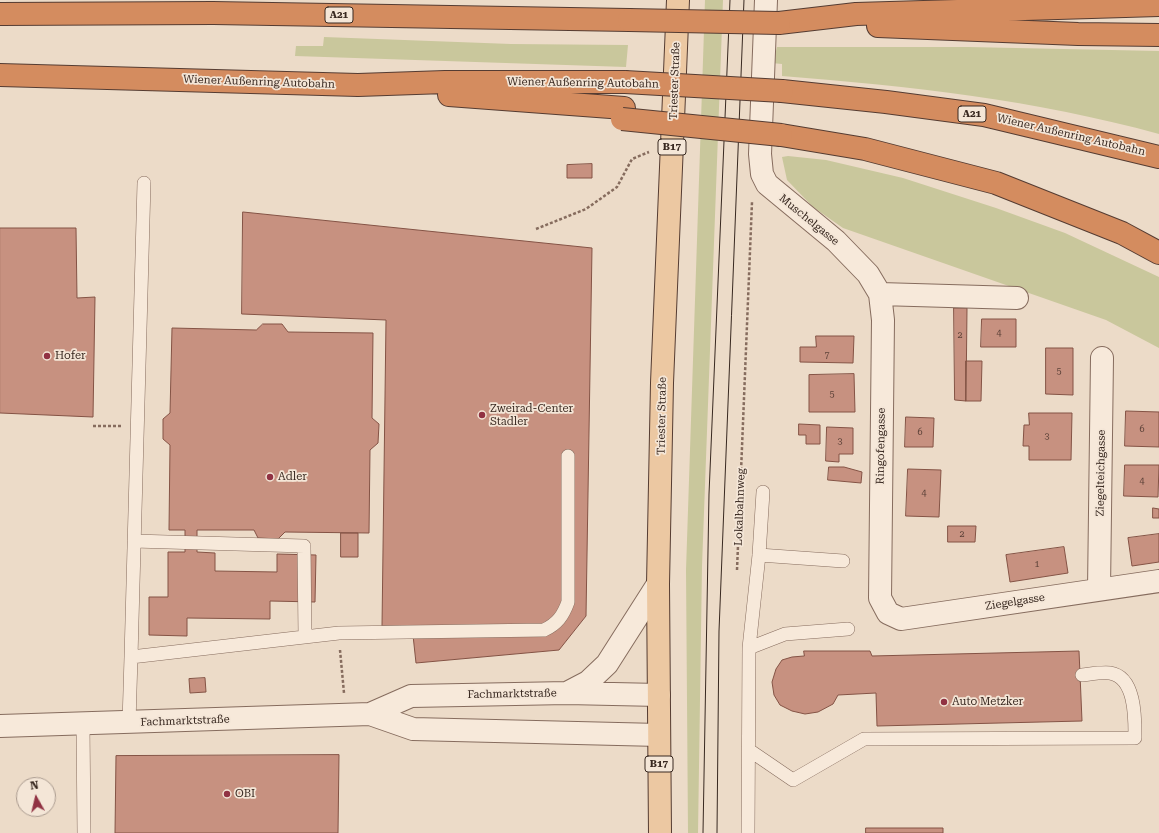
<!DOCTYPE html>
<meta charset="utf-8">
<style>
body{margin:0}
#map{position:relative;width:1159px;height:833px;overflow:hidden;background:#ecdbc8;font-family:"Roboto Serif",serif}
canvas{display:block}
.north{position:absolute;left:16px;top:777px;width:40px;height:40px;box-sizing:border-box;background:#f4e6d7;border:1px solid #a99a8e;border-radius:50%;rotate:352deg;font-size:11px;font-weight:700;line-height:16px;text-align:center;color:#382820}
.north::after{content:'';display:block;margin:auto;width:14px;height:18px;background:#913243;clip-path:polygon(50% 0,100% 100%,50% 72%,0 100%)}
</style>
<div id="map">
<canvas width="1159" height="833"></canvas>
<div class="north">N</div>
</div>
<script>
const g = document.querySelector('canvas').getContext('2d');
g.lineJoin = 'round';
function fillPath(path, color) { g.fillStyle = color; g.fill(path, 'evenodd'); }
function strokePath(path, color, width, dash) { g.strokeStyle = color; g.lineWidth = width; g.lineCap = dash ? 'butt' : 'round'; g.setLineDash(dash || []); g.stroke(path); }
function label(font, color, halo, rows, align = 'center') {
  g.font = font + ' "Roboto Serif",serif'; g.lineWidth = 3.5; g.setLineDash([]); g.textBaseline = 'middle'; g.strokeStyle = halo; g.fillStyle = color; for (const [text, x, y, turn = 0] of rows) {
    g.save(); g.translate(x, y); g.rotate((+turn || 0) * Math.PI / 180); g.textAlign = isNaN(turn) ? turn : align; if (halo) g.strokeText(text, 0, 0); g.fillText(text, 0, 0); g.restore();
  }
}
fillPath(new Path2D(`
 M705,0h18l-21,566 -4,267h-10l-2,-263z
 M324,37l187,7 117,1 -2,22 -331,-11 1,-10h27z
 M777,47h191l191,4v83c-123,-34 -249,-48 -377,-58v-12l-11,-1 1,-12h4z
 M788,156l38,4 77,18 93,30 69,25 94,44v71l-53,-28 -263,-92 -30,-21 -26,-27 -5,-23z`), '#c9c79c');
const building = new Path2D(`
 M592,164v14h-25v-13z
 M243,212l349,36 -6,368 -27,34 -143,13 -4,-37h-30l4,-306 -144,-6z
 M0,228h76l1,70 18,-1 -2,120 -93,-4z
 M954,308h13l-1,93 -11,-1z
 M982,319h34v28h-35z
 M263,324h19l6,8 85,1 -1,85 7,6 -1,19 -8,7 -1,83 -84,-1 -7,7 -20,-1 -4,-8h-57v22l18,1v18l62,1v-18l39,1 -1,47 -45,-1v18l-83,-1v18l-38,-1v-38h19v-45h17v-22h-16l1,-85 -7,-6v-20l7,-6 2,-85 84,2z
 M816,336h38l-1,27 -53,-1v-15h16z
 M1046,348h27v47l-27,-1z
 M966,361h16l-1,40h-15z
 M854,374l1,38h-46v-37z
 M1126,411l33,1v35l-34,-1z
 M1029,413h43l-1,47h-42v-14h-6l1,-21h5z
 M906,417l28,1 -1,29h-28z
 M799,424l21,1v19h-14v-9h-7z
 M827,427l26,1v26h-14v8l-13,-1z
 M1125,465h34l-1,32 -34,-1z
 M829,467h15l18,5 -1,11 -33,-3z
 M908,469l33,1 -2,47 -33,-1z
 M1153,508l6,1v9h-6z
 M948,526h28l-1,16h-27z
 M341,533h17v24h-17z
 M1159,534v28l-27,4 -4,-28z
 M1064,547l4,26 -58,9 -4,-27z
 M804,651h66l2,5 207,-5 3,70 -205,5 -1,-33 -38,2 -5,9 -15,8 -13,2 -13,-3 -12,-6 -6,-10 -2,-13 4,-13 6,-9 10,-3 12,-1z
 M205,678l1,14 -16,1 -1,-14z
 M339,755l-1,78h-223l1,-77z
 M866,828h77v5h-77z`);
fillPath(building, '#c79180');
strokePath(building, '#845345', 1);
const lane = new Path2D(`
 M144,183l-13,474 208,-24 205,-3c13,-6 19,-14 24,-28v-146
 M134,541l170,5 1,91
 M759,555l84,6
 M749,648l36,-14 63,-5
 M129,723l2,-66
 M83,724l1,109
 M749,750l44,30 71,-41 271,-1c0,-19 1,-61 -25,-65 -8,-1 -19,1 -28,2
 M748,833l1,-185 10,-93 4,-63`);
const street = new Path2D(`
 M766,0l-6,154 2,20 5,10 69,57 32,33 12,20 137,4
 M880,294l3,26 -3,278 8,15 13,6 258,-38
 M1099,589l3,-231
 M567,693l21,-11 19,-18 51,-80
 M370,714l43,15 246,6
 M0,726l370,-12 41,-18 156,-3 92,2`);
const primary = new Path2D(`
 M660,833l-2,-249 4,-201 16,-383`);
const highway = new Path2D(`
 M0,14l213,-1 416,7
 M779,23l77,-9 303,-9
 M878,26l200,8 81,1
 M0,75l358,10 87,-3h180
 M782,91l104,11 98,13 175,42
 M449,95l175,13
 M781,135l84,14 131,34 126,50 37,20`);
strokePath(lane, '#866c5e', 14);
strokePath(street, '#866c5e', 24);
strokePath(primary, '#553c32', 24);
strokePath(highway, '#553c32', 24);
strokePath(new Path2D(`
 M536,229l50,-20 31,-22 15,-28 17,-7
 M93,426h28
 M737,570l15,-368
 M340,650l4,43`), '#866c5e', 2.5, [3, 2]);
strokePath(lane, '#f7e9da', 13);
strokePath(street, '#f7e9da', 22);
strokePath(primary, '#ecc8a2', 22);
strokePath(highway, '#d48c5f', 22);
strokePath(new Path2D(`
 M703,833l6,-339 21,-494
 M717,833l2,-202 25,-631`), '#382820', 1);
const highwayBridge = new Path2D(`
 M629,20l150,3
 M625,82l157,9
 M622,119l159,16`);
strokePath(highwayBridge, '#553c32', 24, []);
strokePath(highwayBridge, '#d48c5f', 22);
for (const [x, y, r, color] of [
 [47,356,4,"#913243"],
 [482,415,4,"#913243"],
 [270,477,4,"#913243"],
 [944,702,4,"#913243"],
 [227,794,4,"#913243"]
]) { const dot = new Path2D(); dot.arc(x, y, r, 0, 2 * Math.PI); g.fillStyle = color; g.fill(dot); strokePath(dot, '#f4e6d7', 1.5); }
label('9px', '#5c4238', null, [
 ["4",999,333],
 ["2",960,335],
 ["7",827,355],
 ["5",1059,371],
 ["5",832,394],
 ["6",1142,429],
 ["6",920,432],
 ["3",1047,436],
 ["3",840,441],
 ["4",1142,481],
 ["4",924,493],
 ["2",962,534],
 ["1",1037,564]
]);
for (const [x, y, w] of [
 [339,15,28],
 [972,114,28],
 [672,147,28],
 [659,764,28]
]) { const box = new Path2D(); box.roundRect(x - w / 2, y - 8, w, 16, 3); g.fillStyle = '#f4e6d7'; g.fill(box); strokePath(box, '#382820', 1); }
label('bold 10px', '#382820', null, [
 ["A21",339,15],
 ["A21",972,114],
 ["B17",672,147],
 ["B17",659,764]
]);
label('11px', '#382820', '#f4e6d7', [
 ["Triester Straße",675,81,-88],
 ["Wiener Außenring Autobahn",259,82,2],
 ["Wiener Außenring Autobahn",583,83,1],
 ["Wiener Außenring Autobahn",1071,135,13],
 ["Muschelgasse",809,220,39],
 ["Triester Straße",662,416,-89],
 ["Ringofengasse",881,446,-89],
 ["Ziegelteichgasse",1101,473,-89],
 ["Lokalbahnweg",740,507,-88],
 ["Ziegelgasse",1015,602,-9],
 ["Fachmarktstraße",512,694,-1],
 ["Fachmarktstraße",185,721,-2]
]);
label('11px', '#382820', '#f4e6d7', [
 ["Hofer",55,356],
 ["Zweirad-Center",490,409],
 ["Stadler",490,422],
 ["Adler",278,477],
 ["Auto Metzker",952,702],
 ["OBI",235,794]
], 'left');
</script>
